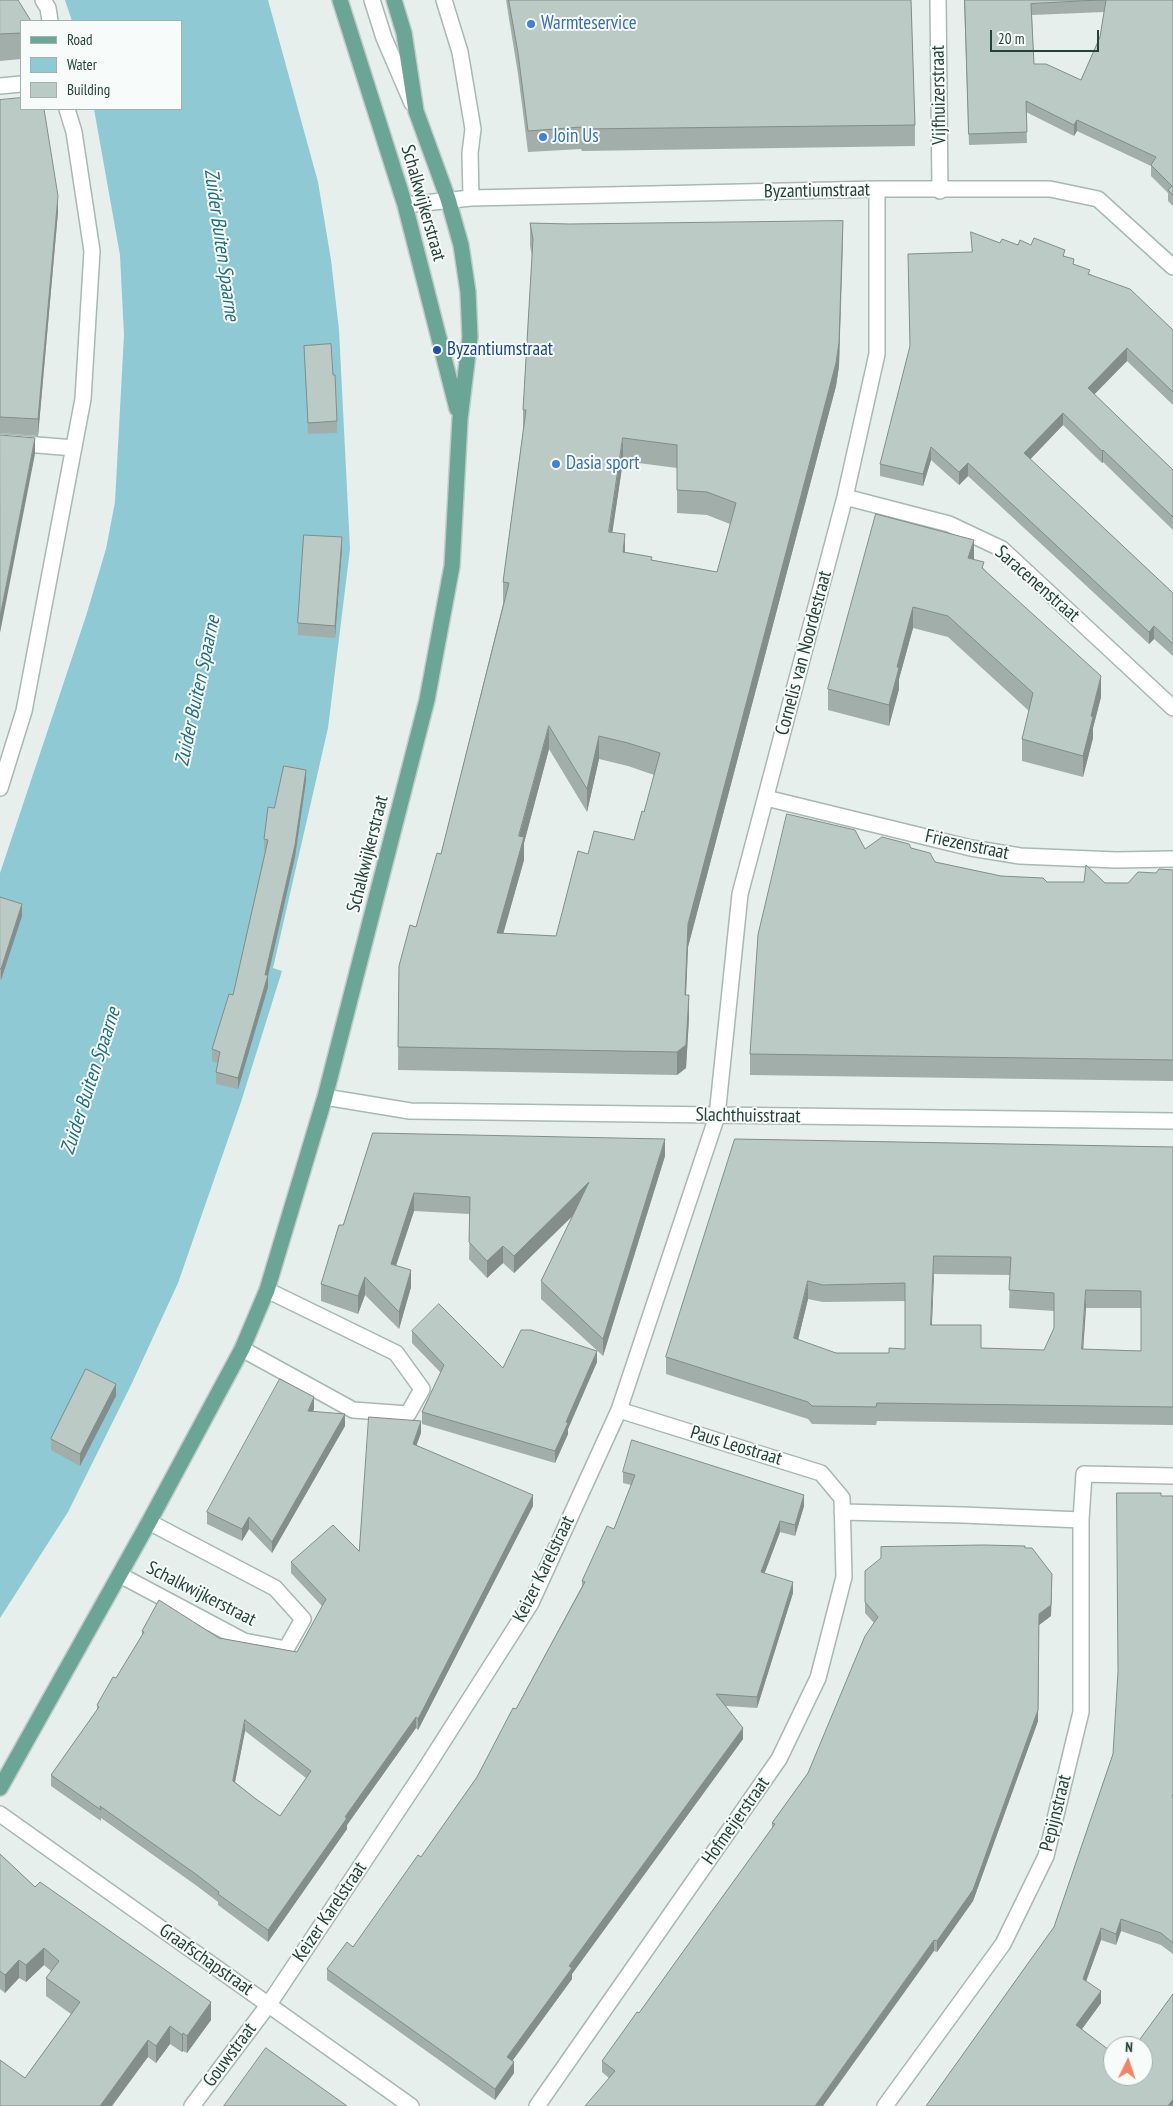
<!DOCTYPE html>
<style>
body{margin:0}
#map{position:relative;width:1173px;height:2106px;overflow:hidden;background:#e6efeb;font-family:"PT Sans Narrow",sans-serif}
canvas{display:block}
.legend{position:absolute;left:20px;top:20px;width:162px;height:90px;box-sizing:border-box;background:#f7fbf9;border:1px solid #a3b1ad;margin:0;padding:6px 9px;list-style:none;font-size:15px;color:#24423a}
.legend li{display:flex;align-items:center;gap:10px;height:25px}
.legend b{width:25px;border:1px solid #a3b1ad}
.north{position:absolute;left:1103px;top:2036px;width:50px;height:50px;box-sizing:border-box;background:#f7fbf9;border:1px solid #a3b1ad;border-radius:50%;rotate:4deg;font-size:14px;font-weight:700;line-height:20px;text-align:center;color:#24423a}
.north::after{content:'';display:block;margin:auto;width:18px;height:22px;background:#f4845f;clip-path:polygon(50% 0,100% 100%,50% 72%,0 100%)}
.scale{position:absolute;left:990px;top:30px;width:109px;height:22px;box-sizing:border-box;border:2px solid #24423a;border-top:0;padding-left:6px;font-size:15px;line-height:18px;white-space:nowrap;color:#24423a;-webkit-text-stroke:4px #f7fbf9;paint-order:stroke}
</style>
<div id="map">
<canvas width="1173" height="2106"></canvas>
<ul class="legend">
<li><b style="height:6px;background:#6aa596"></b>Road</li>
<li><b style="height:14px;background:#8ec9d4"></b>Water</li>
<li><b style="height:14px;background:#bbcac4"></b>Building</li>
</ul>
<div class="north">N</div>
<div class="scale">20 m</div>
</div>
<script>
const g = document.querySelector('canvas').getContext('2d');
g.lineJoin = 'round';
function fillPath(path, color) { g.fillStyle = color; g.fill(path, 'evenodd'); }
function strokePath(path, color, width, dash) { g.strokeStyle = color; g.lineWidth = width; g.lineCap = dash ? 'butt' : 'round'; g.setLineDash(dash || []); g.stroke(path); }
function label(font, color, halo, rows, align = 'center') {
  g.font = font + ' "PT Sans Narrow",sans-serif'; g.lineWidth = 4; g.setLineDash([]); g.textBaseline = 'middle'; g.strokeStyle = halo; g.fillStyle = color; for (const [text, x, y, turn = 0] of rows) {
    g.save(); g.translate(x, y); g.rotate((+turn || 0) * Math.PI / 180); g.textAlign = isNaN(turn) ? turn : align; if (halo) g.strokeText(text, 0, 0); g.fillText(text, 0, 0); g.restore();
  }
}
fillPath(new Path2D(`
 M65,0h203l50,182 13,78 8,70 11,219 -22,179 -55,240 9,3 -41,131 -63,181 -46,100 -64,129 -68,106v-745l86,-257 20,-67 9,-47 9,-167 -4,-80 -26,-146h87v-88h-109z`), '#8ec9d4');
const minor = new Path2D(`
 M43,0l5,8 2,13
 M372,0l12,38 28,65
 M444,0l16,52 13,77 -3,24 1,45
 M938,0l2,191
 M0,86l21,-2
 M405,205l66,-7 406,-9h173l48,10 75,68
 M0,442l74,6
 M845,497l104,27 53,25 171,159
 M0,788l24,-77 59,-312 9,-148 -18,-119 -7,-23
 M766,798l205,50 49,8 96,4 57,-1
 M325,1097l85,14 763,10
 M242,1349l111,61 55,4 14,-25 -26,-36 -129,-63
 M842,1512l121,3 118,5
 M120,1575l124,66 42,8 17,-30 -28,-31 -126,-66
 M0,1814l411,292
 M192,2106l77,-102 155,-233 107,-168 88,-193 98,-294 23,-222 105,-397 32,-143v-165
 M537,2106l242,-347 39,-81 26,-101 -2,-79 -21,-25 -202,-63
 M885,2106l118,-162 43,-88 35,-144v-192l3,-46 89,2`);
const major = new Path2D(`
 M340,0l65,205 52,204
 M0,1788l149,-266 93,-173 25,-59 58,-193 102,-397 25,-134 8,-147 10,-82 -2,-45 -7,-47 -13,-46 -32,-88 -12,-78 -10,-33`);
strokePath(minor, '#a8b8b2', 18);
strokePath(major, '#c2cac8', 18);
strokePath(minor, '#fff', 15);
strokePath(major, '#6aa596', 15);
fillPath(new Path2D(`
 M0,0l21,21v38l-21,2z
 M506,0h405l4,125v21l-333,5 -1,-2 -53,3 -10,-78z
 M964,0h209v206l-5,-5v-8l-17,-17v-10l-74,-35 -3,5 -48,-24 1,31 -58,2zM1104,12l-4,25 -19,43 -47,-16 -2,-49z
 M0,100l58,112 -20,224 -38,-3z
 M530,223l313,21 -4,122 -3,20 -148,561 -2,48 3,23 -3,50 -9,7 -279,-5 1,-104 17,-39 25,-73 62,-250v-22l20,-151v-21l9,-154 -2,-10zM623,461l54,7v45l30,2 23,9 -13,48 -65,-12 -27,-8 -13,-20zM549,749l38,63 12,-53 29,7 26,9 -10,37 -10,28 -46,14 -32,82 -53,-3 21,-73v-17z
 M1000,243l31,2 34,11 9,9 16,9 83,56v75l-46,-44 -33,33 79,76v60l-70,-68 -1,1 -39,-38 -33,34 143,134v63l-19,-17 -5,5 -181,-168 -9,9 -28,-25 -8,26 -43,-10v-12z
 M304,346l29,29 4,46v12l-29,1z
 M876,514l98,46 10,9 117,128 -8,31v10l-10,39 -61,-16v-22l7,-28 -81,-74 -35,-9 -14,51v10l-10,37 -61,-16v-21z
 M342,549l-7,89 -37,-3v-12z
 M306,781l-11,76 -27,118v12l-30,102 -22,-5v-12l2,-9 -6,-2v-12l21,-54 32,-144h-1v-12z
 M911,848l24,14 66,14 46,6 81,1 28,-10 17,-3v211l-423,-6v-21l115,-205z
 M0,897l22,19 -21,64h-1z
 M373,1133l292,23 -62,200 -62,-57v-18l32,-66 -59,58 -11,-10 -16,15 -18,-19 1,-45 -56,-3 -18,54 15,22 -12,42 -34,-34 -7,19 -37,-13v-17l22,-59z
 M735,1139l438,8v278l-296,-4 -1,4 -64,-1 -4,-5 -142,-45v-17zM934,1274l76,1 -1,33 45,3v17l-10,22 -63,-2 -49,-23zM808,1299l15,3 82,-1v48l-16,4h-53l-38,-13zM1086,1308h55v43l-58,-2z
 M412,1331l91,37 94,-6 -29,67v5l-13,29 -133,-39v-12l19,-39 -29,-30z
 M116,1396l-36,70 -29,-16v-11z
 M314,1409l-1,2 32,15 -73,127 -23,-24 -7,12 -35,-17v-12z
 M421,1433l-5,12 117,61 -115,224 -2,-2 -69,97v4l-79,113 -50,-37v-3l-21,-16 -96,-68v3l-50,-35v-11l46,-65v-5l19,-27 26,-42v-5l77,7 78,14 25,-46 -31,-33v-11l68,-11zM245,1731l61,47 -26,38 -24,-17 -21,-17z
 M623,1472l181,34 -9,30 -15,-4 -16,42 29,19 -36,115 -31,-2 17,33 -171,235v5l-59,81 1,13 -19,27 -168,-120v-11l26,-22 68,-90 56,-80 39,-68 66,-123v-5l32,-52 17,-44 -8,-2z
 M1161,1496h12v458l-12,-9 -40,-14 -5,14 -15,-5 -15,41 15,22 -19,26 91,77h-247l128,-179 59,-173z
 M1025,1548l27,37 -1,31 -12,9 -1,96 -65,180 -36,51 -3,-1 -325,127 -7,-6v-11l37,-48 133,-185v-5l36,-50 66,-150 -9,-10v-42z
 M0,1854l35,33 176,133 -24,33 -4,-2 -1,1 -12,-8 -14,19 -8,-6 -4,5 -119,16 46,-64 -25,-18v-18l5,-7 -7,-6 -18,17 -7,-4 -14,15 -5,-4z`), '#a1aea9');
fillPath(new Path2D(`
 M1077,120v11l-3,5v-11z
 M58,196v16l-20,224v-17z
 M843,221l-4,145 -3,20 -148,561 -3,71v-23l3,-71z
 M1127,348v13l-39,40v-13z
 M1063,413v12l-39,41v-13z
 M35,438v16l-35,179v-16z
 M623,438v23l-14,94v-23z
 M931,447v13l-8,26v-12z
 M1103,450v12l-1,1v-12z
 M968,463v13l-9,9v-13z
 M625,534v23l-2,-5z
 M342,537v12l-7,89v-12z
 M974,540v21l-6,-3z
 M913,607v21l-14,51v10l-10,37v-21l8,-38z
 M1154,626v13l-5,5v-12z
 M1101,676v21l-8,31v10l-10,39v-21l8,-40z
 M549,726v23l-25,94v17l-27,96v-23l22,-97z
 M599,736v23l-12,53v-23z
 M306,770v11l-11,76 -27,119v-1v12l-30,102v-11l27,-103z
 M22,904v12l-21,64v-11z
 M689,995v23l-3,50 -9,7v-23z
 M665,1139v17l-62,200v-17z
 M589,1182v18l-75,73v-17z
 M414,1193v18l-23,70v-17z
 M503,1246v17l-16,15v-17z
 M934,1256v18l-3,69v-18z
 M411,1270v17l-12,42v-17z
 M365,1277v18l-7,19v-18z
 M808,1281v18l-14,57v-18z
 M1086,1290v18l-4,59v-18z
 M597,1351v11l-29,67v5l-13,29v-12l11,-29z
 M116,1384v12l-36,70v-12z
 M314,1397v12l-6,14v-12z
 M345,1414v12l-73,127v-11z
 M421,1421v12l-8,22v-11z
 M533,1495v11l-115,224v-11z
 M804,1495v11l-9,30v-11z
 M249,1517v12l-7,12v-12z
 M780,1521v11l-19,51v-11z
 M1052,1574l-1,42 -12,9 -1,96 -65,180 -36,51v-11z
 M793,1582v11l-36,115v-11z
 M416,1717v11l-69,97v4l-79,113v-12l77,-113z
 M245,1720v11l-12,61v-11z
 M743,1728v11l-171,235v5l-65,89v-11l62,-91z
 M1121,1919v12l-5,14v-11z
 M1101,1928v12l-18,50v-11z
 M934,1940v11l-111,155h-8z
 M44,1948v17l-18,17v-17z
 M19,1960v18l-14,15v-18z
 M1101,1991v12l-25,34v-12z
 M211,2002v18l-24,33v-17z
 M170,2026v18l-14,19v-17z
 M183,2033v18l-1,1v-17z
 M148,2040v17l-36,49h-12z
 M514,2062v11l-19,27v-11z
 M1173,2099v7h-5z`), '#838d89');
const building = new Path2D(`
 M0,0h18l13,21h-10v12l-21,1z
 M509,0h402l4,125 -333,4 -1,-2 -53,4 -10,-78z
 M965,0h208v195l-5,-5 4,-4 -21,-21 5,-8 -79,-37 -3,5 -48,-24 1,31 -58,2zM1106,0l-6,37 -19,43 -35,-16h-12l-3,-60z
 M21,98v11h23l14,87 -20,223 -38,-2v-317z
 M843,221l-4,122 -3,20 -148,561 -3,71h4l-3,50 -9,7 -279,-5 1,-81 11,-41 6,2 21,-74 4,1 68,-271 -6,-1 23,-172h-3l10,-171 -3,-16 39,1zM623,438l54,7v45l30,2 29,11 -19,69 -66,-12 1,-3 -29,-5 2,-18 -16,-2zM549,726l38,63 12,-53 29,7 32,10 -16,59 -2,-1 -8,29 -40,-9 -6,23 -10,-3 -22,85 -59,-3 27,-96 -5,-1z
 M971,232l29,11 2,-4 16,6 2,-5 11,5 3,-7 31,12 -2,6 11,3 -1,5 17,6 -2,4 42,15 43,41v62l-46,-44 -39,40 85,82v47l-70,-67 -1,1 -39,-38 -39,40 149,140v51l-19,-18 -5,6 -181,-169 -9,9 -28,-25 -8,27 -43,-10 30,-118 -2,-92 64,-2z
 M331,344l2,31h2l2,46 -29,2 -4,-77z
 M0,435l35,3 -35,179z
 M876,514l98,26 -6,18 16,4 -2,6 119,108 -10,40 2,1 -10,39 -61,-17 11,-46 -85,-77 -35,-9 -16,60 2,1 -10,37 -61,-16z
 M304,535l38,2 -7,89 -37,-3z
 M284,766l22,4 -11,75 -30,130h3l-30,103 -22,-6 4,-20 -8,-3 17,-55 4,1 35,-155 -4,-1 4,-32 6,1z
 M787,814l68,16 10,19 17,-12 27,7 2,4 19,5 5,9 66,14 42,2 4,4h37l2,-17 19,18h23l10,-11 18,1 3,-4 14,1v190l-423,-6 8,-119z
 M0,897l22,7 -21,65 -1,-1z
 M373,1133l292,6 -62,200 -62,-58 48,-99 -75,74 -11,-10 -16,15 -18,-19 1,-45 -56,-4 -23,71 20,6 -12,42 -34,-35 -7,19 -37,-12 18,-59h4z
 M735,1139l438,8v260l-296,-4 -1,4 -64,-1 -4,-4 -142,-45zM934,1256l77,1 -2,33 45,3v35l-10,22 -63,-2v-23h-50zM808,1281l15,4 82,-2v66l-16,-1v5h-53l-42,-15zM1086,1290l55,1v60l-59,-2z
 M439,1304l64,64 18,-38h10l66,21 -31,71 2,1 -13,28 -133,-39 22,-47 -32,-34z
 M86,1369l30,15 -36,70 -29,-15z
 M280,1379l34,18 -6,14 37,3 -73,128 -23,-25 -7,12 -35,-17z
 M369,1417l52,4 -8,23 120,51 -115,224 -2,-2 -71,100 2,1 -79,112 -50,-36 1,-2 -22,-17 -97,-69 1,4 -50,-35 48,-68 -2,-2 16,-28 3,1 28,-46 -2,-1 17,-31 60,38 78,14 29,-53 -35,-37 42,-37 26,26zM245,1720l66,51 -31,45 -24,-17 -23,-18z
 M632,1440l172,55 -9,30 -15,-4 -19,51 32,10 -36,115 -41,-3 27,34 -174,238 3,2 -65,89 7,5 -19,27 -168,-120 20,-27 6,5 65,-92 3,2 56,-80 36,-69 3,1 69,-127 -3,-1 25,-55 7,3 21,-54 -12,-3z
 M1117,1493h44v3h12v297l-1,3h1v147l-12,-10 -40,-14 -5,15 -15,-6 -18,51 18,12 -25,34 37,28v23h30v-30h-8l38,-52v105l-5,7h-242l128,-179 59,-173 5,-82z
 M984,1545l41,1v2h7l20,26 -1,31 -12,9 -1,96 -65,180 -36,51 -3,-1 -119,166h-230l30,-35 -13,-10 35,-49 2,1 84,-117 52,-72 -3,-1 36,-50 57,-137 13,-19 -13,-15v-31l16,-13v-11z
 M0,1854l35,33 5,-5 171,120 -24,34 -4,-3 -1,2 -12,-9 -14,20 -8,-6 -48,66h-100v-46l25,18 55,-76 -34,-24 13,-17 -15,-13 -18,17 -7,-5 -14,15 -5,-4z
 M266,2048l81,58h-123z`);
fillPath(building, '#bbcac4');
strokePath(building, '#838d89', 1);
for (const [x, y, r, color] of [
 [531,24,5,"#3f7fe0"],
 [543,137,5,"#3f7fe0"],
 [437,350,5,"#1a4fb4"],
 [556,464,5,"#3f7fe0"]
]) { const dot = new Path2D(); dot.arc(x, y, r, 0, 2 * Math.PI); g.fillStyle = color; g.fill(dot); strokePath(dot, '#f7fbf9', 2); }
label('19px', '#366cbe', '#f7fbf9', [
 ["Warmteservice",541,24],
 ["Join Us",553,137],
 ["Dasia sport",566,464]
], 'left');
label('19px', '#24423a', '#f7fbf9', [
 ["Vijfhuizerstraat",939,95,-91],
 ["Byzantiumstraat",817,191,-1],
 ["Schalkwijkerstraat",423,203,74],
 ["Saracenenstraat",1037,584,41],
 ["Cornelis van Noordestraat",804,653,-75],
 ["Friezenstraat",967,845,12],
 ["Schalkwijkerstraat",368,854,-76],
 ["Slachthuisstraat",748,1116,1],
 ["Paus Leostraat",736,1446,17],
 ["Keizer Karelstraat",544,1569,-64],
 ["Schalkwijkerstraat",201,1594,27],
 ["Pepijnstraat",1056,1813,-76],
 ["Hofmeijerstraat",736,1821,-55],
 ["Keizer Karelstraat",330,1912,-56],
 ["Graafschapstraat",206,1960,35],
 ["Gouwstraat",230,2055,-53]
]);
label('19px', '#164399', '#f7fbf9', [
 ["Byzantiumstraat",447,350]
], 'left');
label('italic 20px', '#1c6f80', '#f7fbf9', [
 ["Zuider Buiten Spaarne",221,245,82],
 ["Zuider Buiten Spaarne",198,691,-78],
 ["Zuider Buiten Spaarne",91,1081,-72]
]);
</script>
